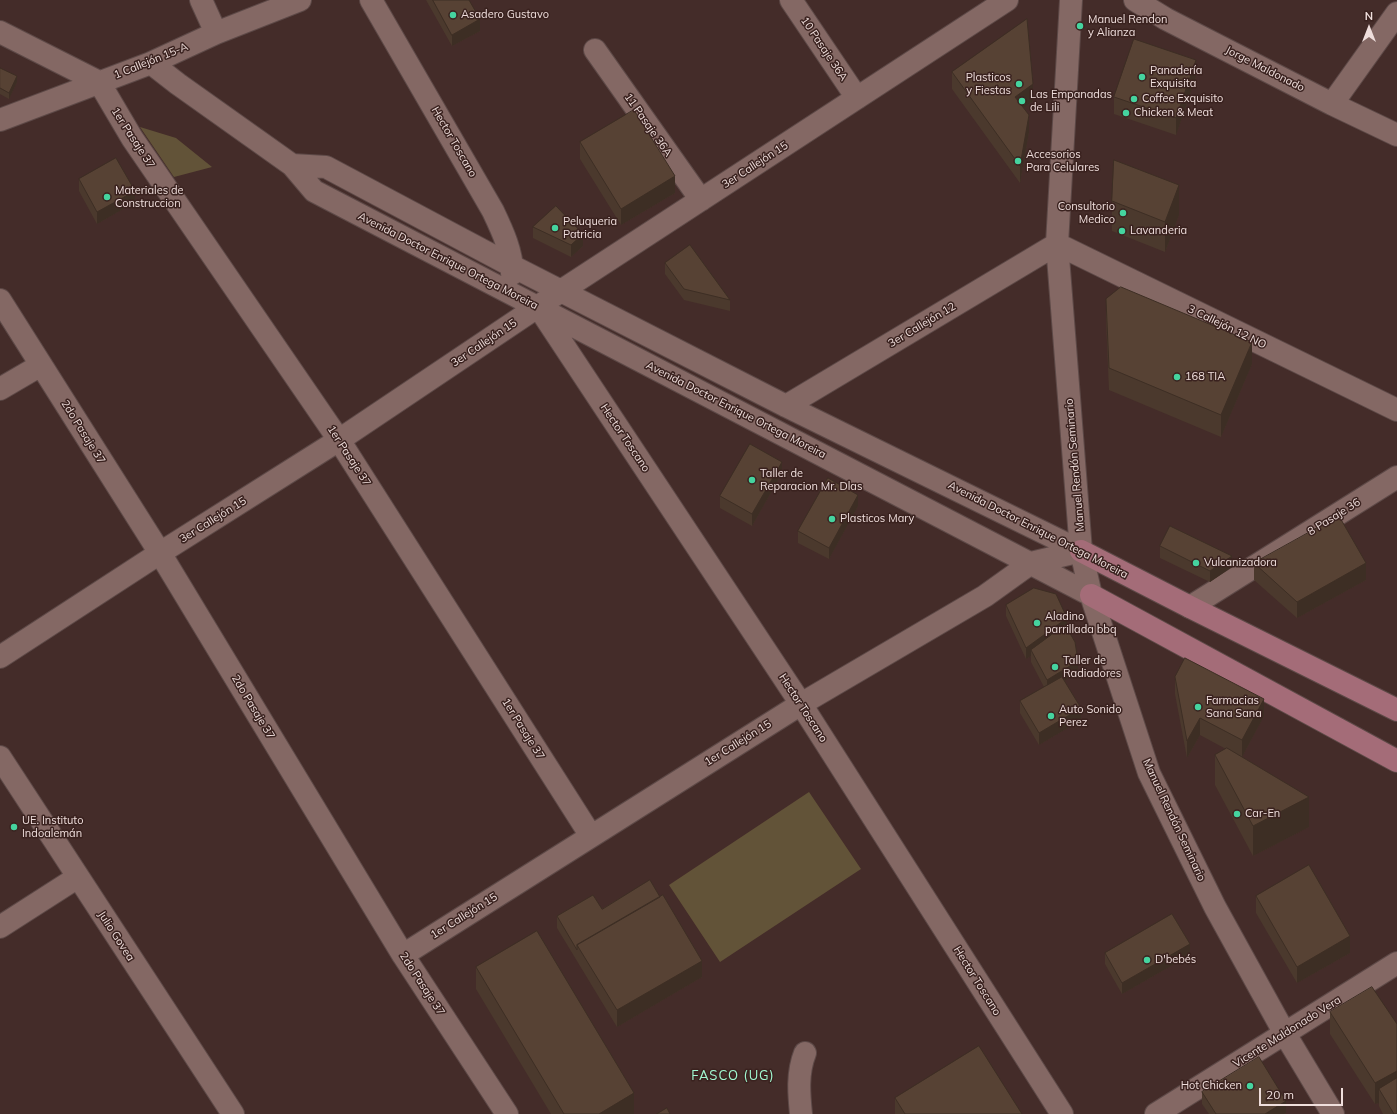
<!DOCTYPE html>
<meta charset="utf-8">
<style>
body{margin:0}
#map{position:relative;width:1397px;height:1114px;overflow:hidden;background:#442c29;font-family:Mulish,sans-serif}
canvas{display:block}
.north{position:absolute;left:1349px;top:8px;width:40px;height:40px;-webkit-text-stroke:3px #3a221f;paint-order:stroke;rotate:0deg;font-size:11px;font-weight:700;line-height:16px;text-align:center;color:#efdedc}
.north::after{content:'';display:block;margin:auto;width:14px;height:18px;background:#efdedc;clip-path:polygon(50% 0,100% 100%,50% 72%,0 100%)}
.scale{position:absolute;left:1259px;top:1088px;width:84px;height:18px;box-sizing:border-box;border:2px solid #efdedc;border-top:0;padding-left:5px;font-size:12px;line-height:14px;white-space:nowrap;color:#efdedc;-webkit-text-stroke:3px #3a221f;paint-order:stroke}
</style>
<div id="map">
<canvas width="1397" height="1114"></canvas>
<div class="north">N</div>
<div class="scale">20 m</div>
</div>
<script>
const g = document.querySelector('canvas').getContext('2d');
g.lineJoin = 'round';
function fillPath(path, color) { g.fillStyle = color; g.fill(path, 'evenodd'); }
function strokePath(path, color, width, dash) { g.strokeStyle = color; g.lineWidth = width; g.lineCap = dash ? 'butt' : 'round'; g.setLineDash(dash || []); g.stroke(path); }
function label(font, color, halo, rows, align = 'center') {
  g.font = font + ' Mulish,sans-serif'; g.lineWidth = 3; g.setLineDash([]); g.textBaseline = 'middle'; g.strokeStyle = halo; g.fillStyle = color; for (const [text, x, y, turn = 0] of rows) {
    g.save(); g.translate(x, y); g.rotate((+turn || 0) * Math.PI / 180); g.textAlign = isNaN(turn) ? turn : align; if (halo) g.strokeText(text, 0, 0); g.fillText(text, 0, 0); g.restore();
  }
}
fillPath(new Path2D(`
 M140,127l36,11 36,29 -38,10z
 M809,792l52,77 -141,93 -51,-77z`), '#625338');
const minor = new Path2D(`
 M201,0l15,33
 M371,0l122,211c9,19 20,42 19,63
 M791,0l66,98
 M1071,0l-14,244 24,307 10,44 58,178 66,134 70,127 48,80
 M1135,0l31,19 166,85 65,31
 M0,32l99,50 33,56 207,302 252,396
 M595,50l106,150
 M151,63l27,21 114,81 22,26 777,404
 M1332,104l65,-91
 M0,120l151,-57 65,-30 84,-33
 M292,165l34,2 186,99 274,140 295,145
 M1057,244l340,166
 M0,300l160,253 243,402 104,159
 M539,308l262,396 261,410
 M0,389l41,-24
 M786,406l271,-162
 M1190,607l207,-130
 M0,657l160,-104 179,-113 222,-149 446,-291
 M0,757l233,357
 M0,927l78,-50
 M403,955l398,-251 184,-108 46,-33 50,-12
 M801,1114c-2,-20 -4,-41 4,-61
 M1156,1114l241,-151`);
const major = new Path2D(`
 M1081,551l109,56 207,103
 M1091,595l306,166`);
strokePath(minor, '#5d4947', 24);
strokePath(major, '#5d4947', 24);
strokePath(minor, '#846864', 22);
strokePath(major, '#a46c78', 22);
fillPath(new Path2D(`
 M426,0h43l11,31 -28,15z
 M0,68l17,14 -8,17 -9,-5z
 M952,72l81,29 -10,7 6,24 -9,51 -68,-94z
 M1196,77l-20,58 -62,-21v-17z
 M580,142l95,51 -54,32 -41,-66z
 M79,179l56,23 -38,22 -18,-33z
 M1112,201l67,14 -14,37 -53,-21z
 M533,227l50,19 -12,11 -38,-19z
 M665,263l65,37v11l-46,-11 -19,-26z
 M1106,299l146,65 -31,73 -112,-47 -3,-69z
 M782,473l-30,53 -32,-18v-12z
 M858,506l-29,53 -31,-16v-12z
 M1160,546l72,21 -22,15 -50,-24z
 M1254,563l112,17 -69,38 -43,-38z
 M1006,605l61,23 11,44 -14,9 17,39 -42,25 -19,-32v-12l24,-14 -13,-25v-6l-5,3 -20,-43z
 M1175,677l89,39 -22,41 67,70 -56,29 -38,-71v-30l11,-6 -26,-14 -13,23 -12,-64z
 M1256,896l94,57 -53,30 -41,-70z
 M602,909l100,68 -85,50 -60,-99v-12z
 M1105,953l85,2 -68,39 -17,-30z
 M476,967l158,147h-83l-75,-125z
 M1330,1012l67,102h-14l-4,-8v-3l-4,1 -45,-70z
 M1202,1092l84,21 -2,1h-75l-7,-10z
 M895,1098l127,16h-127z`), '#4b392d');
fillPath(new Path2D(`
 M480,19v12l-28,15v-11z
 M1196,60v17l-20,58v-17z
 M17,76v6l-8,17v-6z
 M1033,84v17l-18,13v-17z
 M1029,115v17l-9,51v-17z
 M675,176v17l-54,32v-16z
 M1179,185v30l-14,37v-30z
 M135,191v11l-38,22v-12z
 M583,234v12l-12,11v-12z
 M1252,342v22l-31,73v-22z
 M782,462v11l-30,53v-12z
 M858,495v11l-29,53v-11z
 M1232,556v11l-22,15v-11z
 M1366,563v17l-69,38v-16z
 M1067,618v12l-36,20v6l-5,3v-11z
 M1078,661v11l-31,20v-12z
 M1264,699v17l-22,41v-17z
 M1081,708v12l-42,25v-12z
 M1200,718v17l-13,23v-17z
 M1309,797v30l-56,29v-30z
 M1350,936v17l-53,30v-16z
 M1190,944v11l-68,39v-11z
 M702,961v16l-85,50v-17z
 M1397,1071v21l-18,-3v14l-4,1v-21z
 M634,1093v21h-35z
 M1286,1101v12l-2,1h-19z`), '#3d2e24');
const building = new Path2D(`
 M433,0h36l11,19 -28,16z
 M1027,19l6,65 -18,13 14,18 -9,51 -68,-94z
 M1134,39l62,21 -20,58 -62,-21z
 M0,68l17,8 -8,17 -9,-5z
 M634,110l41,66 -54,33 -41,-67z
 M116,158l19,33 -38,21 -18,-33z
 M1114,160l65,25 -14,37 -53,-21z
 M556,206l27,28 -12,11 -38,-18z
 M690,245l40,55 -46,-11 -19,-26z
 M1121,287l131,55 -31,73 -112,-47 -3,-69z
 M750,444l32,18 -30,52 -32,-18z
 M828,478l30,17 -29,53 -31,-17z
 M1339,516l27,47 -69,39 -43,-39z
 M1170,526l62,30 -22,15 -50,-25z
 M1034,588l22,6 11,24 -41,30 -20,-43z
 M1065,625l10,17 3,19 -31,19 -16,-30z
 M1185,658l79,41 -22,41 -42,-22 -13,23 -12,-64z
 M1062,677l19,31 -42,25 -19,-32z
 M1227,748l82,49 -56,29 -38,-71z
 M1309,865l41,71 -53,31 -41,-71z
 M650,880l10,17 -83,48v5l-20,-34 36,-21 9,14z
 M663,895l39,66 -85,49 -40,-65z
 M1172,914l18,30 -68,39 -17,-30z
 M537,931l97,162 -35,21h-35l-88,-147z
 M1372,987l25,37v47l-22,12 -45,-71z
 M979,1046l43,68h-117l-10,-16z
 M1259,1057l27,44 -21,13h-49l-14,-22z
 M1397,1078v36h-3l-15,-25z
 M667,1108l3,6h-13z`);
fillPath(building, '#574234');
strokePath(building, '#3d2e24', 1);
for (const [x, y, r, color] of [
 [453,15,4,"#45d49f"],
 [1080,26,4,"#45d49f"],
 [1142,77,4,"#45d49f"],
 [1019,84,4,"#45d49f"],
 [1134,99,4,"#45d49f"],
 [1022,101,4,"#45d49f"],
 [1126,113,4,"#45d49f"],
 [1018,161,4,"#45d49f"],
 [107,197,4,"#45d49f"],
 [1123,213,4,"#45d49f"],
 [555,228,4,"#45d49f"],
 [1122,231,4,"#45d49f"],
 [1177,377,4,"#45d49f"],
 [752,480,4,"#45d49f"],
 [832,519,4,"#45d49f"],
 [1196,563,4,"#45d49f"],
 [1037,623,4,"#45d49f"],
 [1055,667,4,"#45d49f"],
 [1198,707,4,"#45d49f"],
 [1051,716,4,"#45d49f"],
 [1237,814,4,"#45d49f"],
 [14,827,4,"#45d49f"],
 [1147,960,4,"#45d49f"],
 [1250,1086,4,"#45d49f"]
]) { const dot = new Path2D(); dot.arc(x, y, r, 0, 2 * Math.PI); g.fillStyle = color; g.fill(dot); strokePath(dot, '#3a221f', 1.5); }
label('11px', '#efdedc', '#3a221f', [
 ["Asadero Gustavo",461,15],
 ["Manuel Rendon",1088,20],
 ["y Alianza",1088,33],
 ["Panadería",1150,71],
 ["Exquisita",1150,84],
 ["Plasticos",1011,78,"right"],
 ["y Fiestas",1011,91,"right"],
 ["Las Empanadas",1030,95],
 ["de Lili",1030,108],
 ["Coffee Exquisito",1142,99],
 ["Chicken & Meat",1134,113],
 ["Accesorios",1026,155],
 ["Para Celulares",1026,168],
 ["Materiales de",115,191],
 ["Construccion",115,204],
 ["Consultorio",1115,207,"right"],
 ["Medico",1115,220,"right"],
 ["Peluqueria",563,222],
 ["Patricia",563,235],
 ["Lavanderia",1130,231],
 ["168 TIA",1185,377],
 ["Taller de",760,474],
 ["Reparacion Mr. Dlas",760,487],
 ["Plasticos Mary",840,519],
 ["Vulcanizadora",1204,563],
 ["Aladino",1045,617],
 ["parrillada bbq",1045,630],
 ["Taller de",1063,661],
 ["Radiadores",1063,674],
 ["Farmacias",1206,701],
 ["Sana Sana",1206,714],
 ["Auto Sonido",1059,710],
 ["Perez",1059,723],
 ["Car-En",1245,814],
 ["UE. Instituto",22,821],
 ["Indoalemán",22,834],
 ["D'bebés",1155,960],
 ["Hot Chicken",1242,1086,"right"]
], 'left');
label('11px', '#efdedc', '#3a221f', [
 ["10 Pasaje 36A",824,49,56],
 ["1 Callejón 15-A",151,61,-22],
 ["Jorge Maldonado",1265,69,27],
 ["11 Pasaje 36A",648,125,55],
 ["1er Pasaje 37",133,138,57],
 ["Hector Toscano",454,142,60],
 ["3er Callejón 15",755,165,-33],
 ["Avenida Doctor Enrique Ortega Moreira",448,261,27],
 ["3er Callejón 12",922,325,-31],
 ["3 Callejón 12 NO",1227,327,26],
 ["3er Callejón 15",484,343,-34],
 ["Avenida Doctor Enrique Ortega Moreira",736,410,27],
 ["2do Pasaje 37",83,432,58],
 ["Hector Toscano",625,438,56],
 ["1er Pasaje 37",349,456,57],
 ["Manuel Rendón Seminario",1075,465,-95],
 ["8 Pasaje 36",1334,517,-32],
 ["3er Callejón 15",213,520,-32],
 ["Avenida Doctor Enrique Ortega Moreira",1038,530,27],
 ["2do Pasaje 37",253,707,59],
 ["Hector Toscano",803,708,57],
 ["1er Pasaje 37",523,729,58],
 ["1er Callejón 15",738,743,-32],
 ["Manuel Rendón Seminario",1174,820,65],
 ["1er Callejón 15",464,916,-32],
 ["Julio Govea",116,936,57],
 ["Hector Toscano",977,981,58],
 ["2do Pasaje 37",422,984,57],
 ["Vicente Maldonado Vera",1287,1032,-32]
]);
g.letterSpacing = '1px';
label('13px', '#a2f9d2', '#3a221f', [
 ["FASCO (UG)",733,1076]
]);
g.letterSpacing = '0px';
</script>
